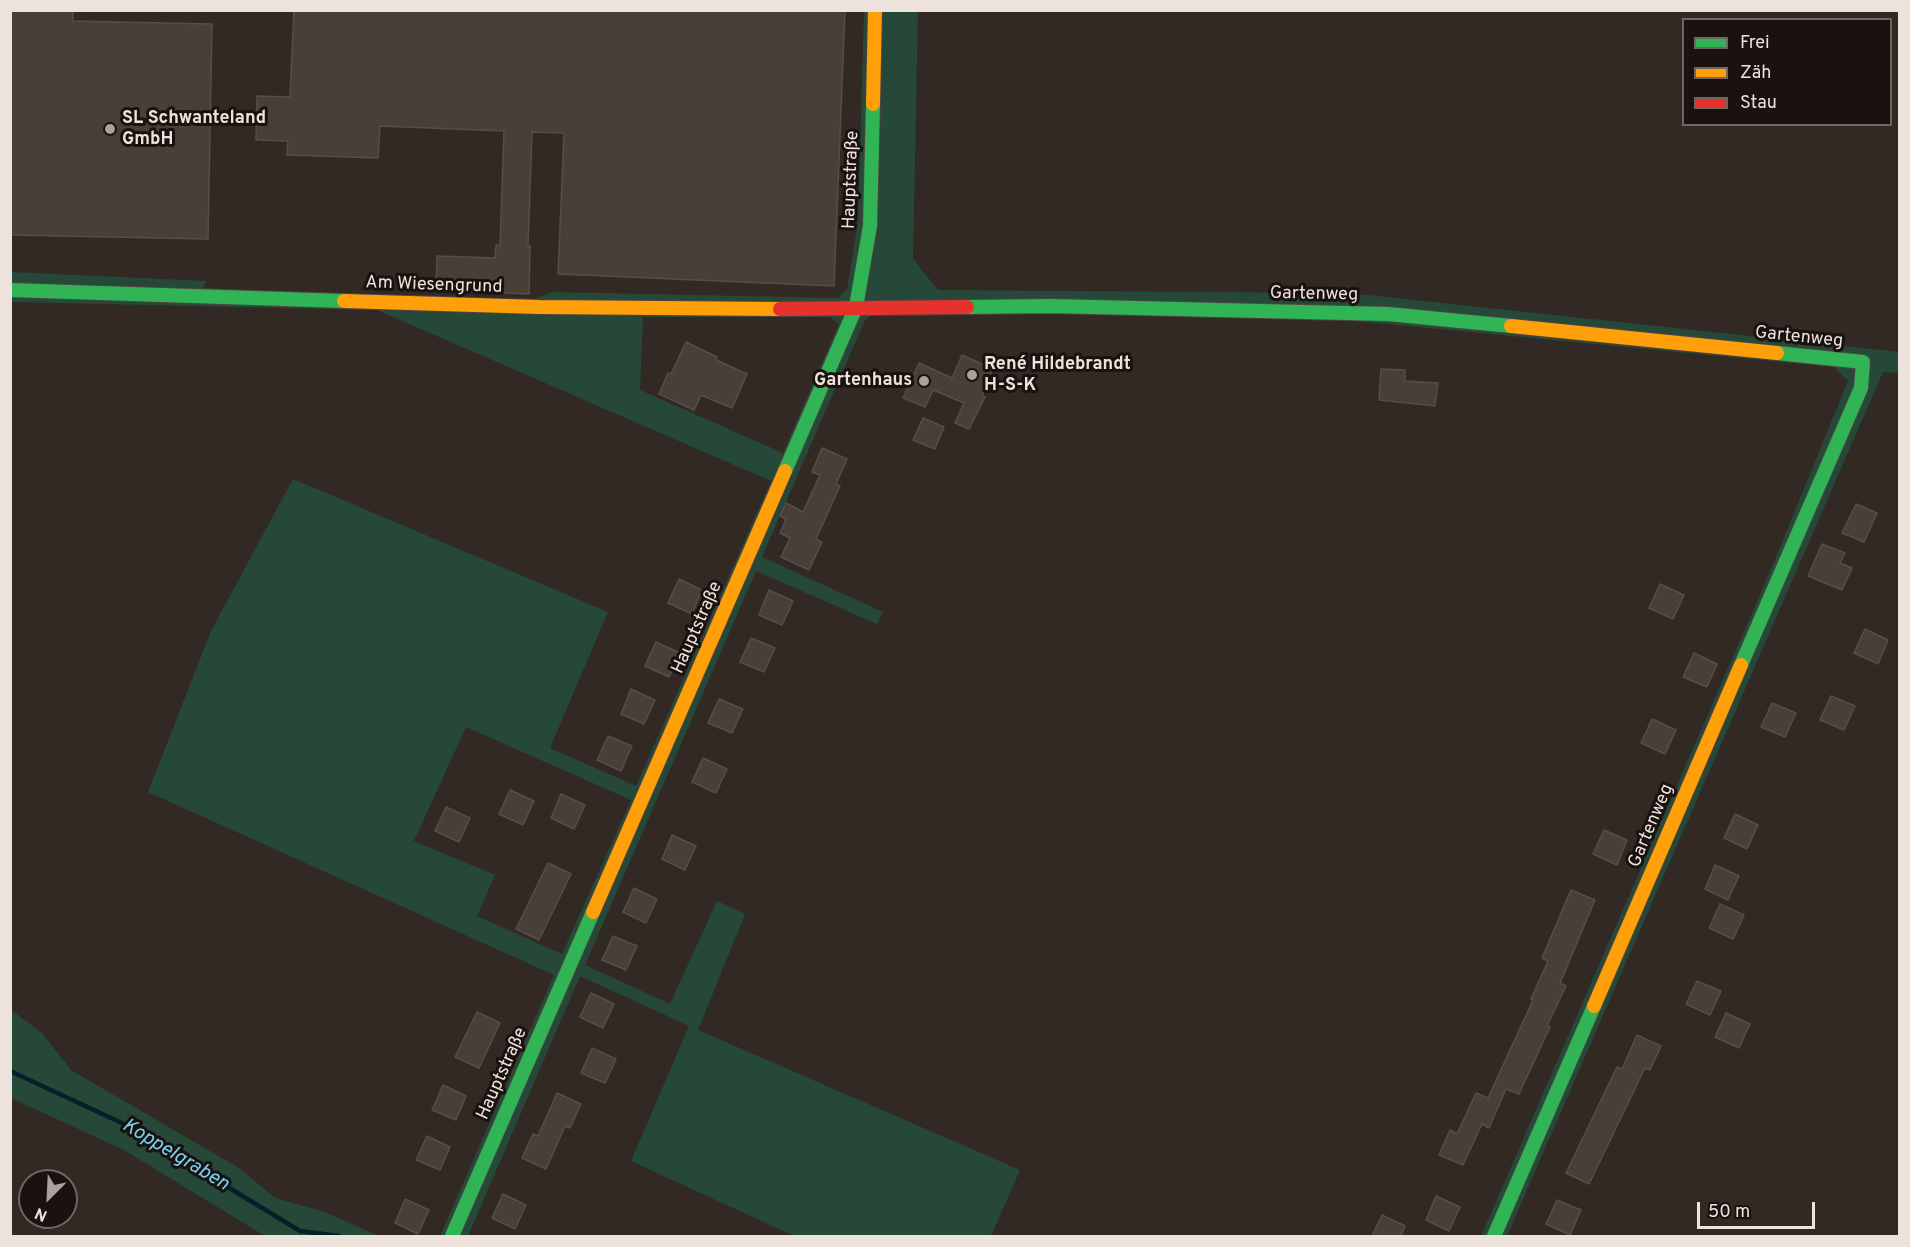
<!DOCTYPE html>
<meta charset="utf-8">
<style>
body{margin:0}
#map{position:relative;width:1910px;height:1247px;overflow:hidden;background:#322925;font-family:Overpass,sans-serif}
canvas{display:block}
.frame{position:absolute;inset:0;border:12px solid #eee2dd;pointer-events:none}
.legend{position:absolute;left:1682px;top:18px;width:210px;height:108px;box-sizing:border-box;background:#1a120e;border:2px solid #6f6561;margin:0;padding:8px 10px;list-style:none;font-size:18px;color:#eee2dd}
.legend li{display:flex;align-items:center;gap:12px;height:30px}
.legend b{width:30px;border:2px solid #6f6561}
.north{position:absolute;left:18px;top:1169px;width:60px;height:60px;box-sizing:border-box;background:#1a120e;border:2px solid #6f6561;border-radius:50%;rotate:204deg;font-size:16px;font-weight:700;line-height:24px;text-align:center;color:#eee2dd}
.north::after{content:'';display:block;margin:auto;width:21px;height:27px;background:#aca19d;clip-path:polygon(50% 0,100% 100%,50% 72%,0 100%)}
.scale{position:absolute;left:1697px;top:1202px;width:118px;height:27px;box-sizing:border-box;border:3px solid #eee2dd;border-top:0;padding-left:8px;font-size:18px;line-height:21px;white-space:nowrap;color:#eee2dd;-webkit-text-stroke:4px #1a120e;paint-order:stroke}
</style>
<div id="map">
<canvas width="1910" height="1247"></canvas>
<div class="frame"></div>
<ul class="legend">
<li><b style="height:8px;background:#30b455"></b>Frei</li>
<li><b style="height:8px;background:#ff9f0a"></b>Zäh</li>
<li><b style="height:8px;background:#e5322d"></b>Stau</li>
</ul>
<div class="north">N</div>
<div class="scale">50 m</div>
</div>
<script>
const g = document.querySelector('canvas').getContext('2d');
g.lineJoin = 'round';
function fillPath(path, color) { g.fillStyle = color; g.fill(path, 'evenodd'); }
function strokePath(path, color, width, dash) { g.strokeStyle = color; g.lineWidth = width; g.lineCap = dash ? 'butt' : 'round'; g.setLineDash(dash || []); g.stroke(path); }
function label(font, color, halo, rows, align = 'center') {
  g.font = font + ' Overpass,sans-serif'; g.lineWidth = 6; g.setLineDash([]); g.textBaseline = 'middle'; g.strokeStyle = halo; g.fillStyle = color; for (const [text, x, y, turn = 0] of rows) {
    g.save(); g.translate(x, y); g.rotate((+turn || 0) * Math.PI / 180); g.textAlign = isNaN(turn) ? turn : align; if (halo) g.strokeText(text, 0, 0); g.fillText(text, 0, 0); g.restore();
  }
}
fillPath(new Path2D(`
 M918,10l-5,249 25,31 411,3 550,59 1,21 -17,-1 -376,864h-26l288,-662 79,-193 -14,-14 -489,-47 -281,-7 -193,2 -6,5 -103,237 121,55 -6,12 -121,-53 -171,394 85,39 47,-103 28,13 -47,116 322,140 -29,66h-197l-163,-75 58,-135 -109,-50 -112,260h-28l114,-261 -406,-183 63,-161 82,-152 315,133 -58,136 86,38 135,-305 -394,-171 -366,-8v-30l195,9 -3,7 321,15 28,-11 286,6 9,-9 11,-68 6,-210zM643,317h187l9,7 -56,129 -143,-63zM466,727l165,73 -69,154 -85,-38 18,-41 -81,-34z
 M11,1010l31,23 29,37 168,98 36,30 47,13 57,25h-114l-141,-86 -113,-52z`), '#264839');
strokePath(new Path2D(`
 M10,1071l114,53 176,107 39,5`), '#042028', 4.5);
const building = new Path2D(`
 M10,10h63v11l139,3 -4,215 -198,-4z
 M294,10h551l-11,276 -276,-12 6,-141 -32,-1 -4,114h2l-1,48 -93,-4 1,-34 58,2 1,-13h4l4,-114 -124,-5 -2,32 -91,-3 1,-14 -32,-1 1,-44 33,1z
 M686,342l31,15 -1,3 31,14 -15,34 -31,-13 -7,15 -35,-16 9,-21 3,1z
 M962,355l31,14 -11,27 3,1 -16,32 -14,-6 9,-20 -31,-13 -8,17 -22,-9 16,-35 33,15z
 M1381,369l24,1v11l33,2 -3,23 -56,-6z
 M923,418l21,9 -9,22 -22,-9z
 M822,448l25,11 -11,25 4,2 -24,53 6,3 -13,28 -28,-13 9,-19 -10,-5 6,-14 -6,-3 6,-13 17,9 17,-37 -8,-3z
 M1856,504l21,9 -13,29 -22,-9z
 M1822,544l23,9 -5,10 12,5 -10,22 -34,-14z
 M679,579l23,11 -10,24 -24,-11z
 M1660,584l24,11 -11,24 -24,-11z
 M769,590l24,11 -11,24 -23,-10z
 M1865,629l23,11 -10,24 -24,-11z
 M751,638l24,10 -11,24 -24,-10z
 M656,642l24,11 -11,24 -24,-11z
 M1694,653l23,11 -10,23 -24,-10z
 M631,689l24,11 -11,24 -23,-10z
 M1831,696l24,10 -11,24 -24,-10z
 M719,699l24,10 -11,24 -24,-10z
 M1772,703l24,10 -11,24 -24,-10z
 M1652,719l24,11 -11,24 -24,-11z
 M608,736l24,10 -11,25 -24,-11z
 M703,758l24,11 -11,24 -24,-11z
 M510,790l24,11 -11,24 -24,-11z
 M561,794l24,11 -11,24 -23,-11z
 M446,807l24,11 -11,24 -24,-11z
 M1735,814l23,11 -11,24 -23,-11z
 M1604,830l23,10 -10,25 -24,-11z
 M672,835l24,11 -11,24 -23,-11z
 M548,863l23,11 -32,66 -23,-11z
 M1715,865l24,11 -11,24 -23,-11z
 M634,888l23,11 -11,24 -23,-11z
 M1571,890l24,10 -35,83 6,3 -19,40 3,1 -31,67 -13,-5 -17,39 -7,-4 -19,41 -24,-10 11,-25 7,4 19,-41 12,5 45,-98 -2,-1 17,-38 -6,-3z
 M1720,904l24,11 -11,24 -24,-11z
 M613,936l24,10 -11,24 -24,-10z
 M1697,981l24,10 -11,24 -24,-11z
 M591,993l23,11 -11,24 -23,-11z
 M477,1012l23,11 -21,45 -24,-11z
 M1726,1013l24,11 -11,24 -24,-11z
 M1637,1035l24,11 -11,24 -5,-2 -56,116 -23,-11 51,-106 5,2z
 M592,1048l24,11 -11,24 -24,-10z
 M443,1085l23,11 -10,24 -24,-10z
 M557,1093l24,11 -11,24 -5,-2 -19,43 -24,-11 11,-24 5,2z
 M427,1136l23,11 -10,23 -24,-10z
 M503,1194l23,11 -11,24 -23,-11z
 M1436,1196l24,11 -11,24 -23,-11z
 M405,1199l24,11 -11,24 -23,-11z
 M1557,1200l24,10 -11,25 -24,-11z
 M1382,1215l23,11 -4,10h-29z`);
fillPath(building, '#4a3f37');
strokePath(building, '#564e4a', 1.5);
const fast = new Path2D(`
 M10,290l334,11
 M967,307l83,-1 338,8 123,12
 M785,471l71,-164 14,-81 3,-122
 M1741,665l120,-277 2,-26 -86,-9
 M452,1236l141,-324
 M1494,1236l100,-230`);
const slow = new Path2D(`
 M873,104l2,-94
 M344,301l195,6 241,2
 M1511,326l266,27
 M593,912l192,-441
 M1594,1006l147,-341`);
const jam = new Path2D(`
 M780,309l187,-2`);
strokePath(fast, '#4b4440', 16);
strokePath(slow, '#4b4440', 16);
strokePath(jam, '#4b4440', 16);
strokePath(fast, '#30b455', 14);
strokePath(slow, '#ff9f0a', 14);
strokePath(jam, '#e5322d', 14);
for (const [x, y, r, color] of [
 [110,129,6,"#aca19d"],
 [972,375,6,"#aca19d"],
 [924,381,6,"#aca19d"]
]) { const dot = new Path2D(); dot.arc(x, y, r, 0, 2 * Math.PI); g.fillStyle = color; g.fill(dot); strokePath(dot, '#1a120e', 2); }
label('bold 18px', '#eee2dd', '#1a120e', [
 ["SL Schwanteland",122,119],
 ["GmbH",122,140],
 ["René Hildebrandt",984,365],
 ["H-S-K",984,386],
 ["Gartenhaus",912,381,"right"]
], 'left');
label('18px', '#eee2dd', '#1a120e', [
 ["Hauptstraße",852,180,-88],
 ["Am Wiesengrund",434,286,2],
 ["Gartenweg",1314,295,1],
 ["Gartenweg",1799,338,6],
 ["Hauptstraße",698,628,-66],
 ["Gartenweg",1652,826,-67],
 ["Hauptstraße",503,1074,-66]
]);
label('italic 20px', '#77d5f1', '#1a120e', [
 ["Koppelgraben",175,1156,31]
]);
</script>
